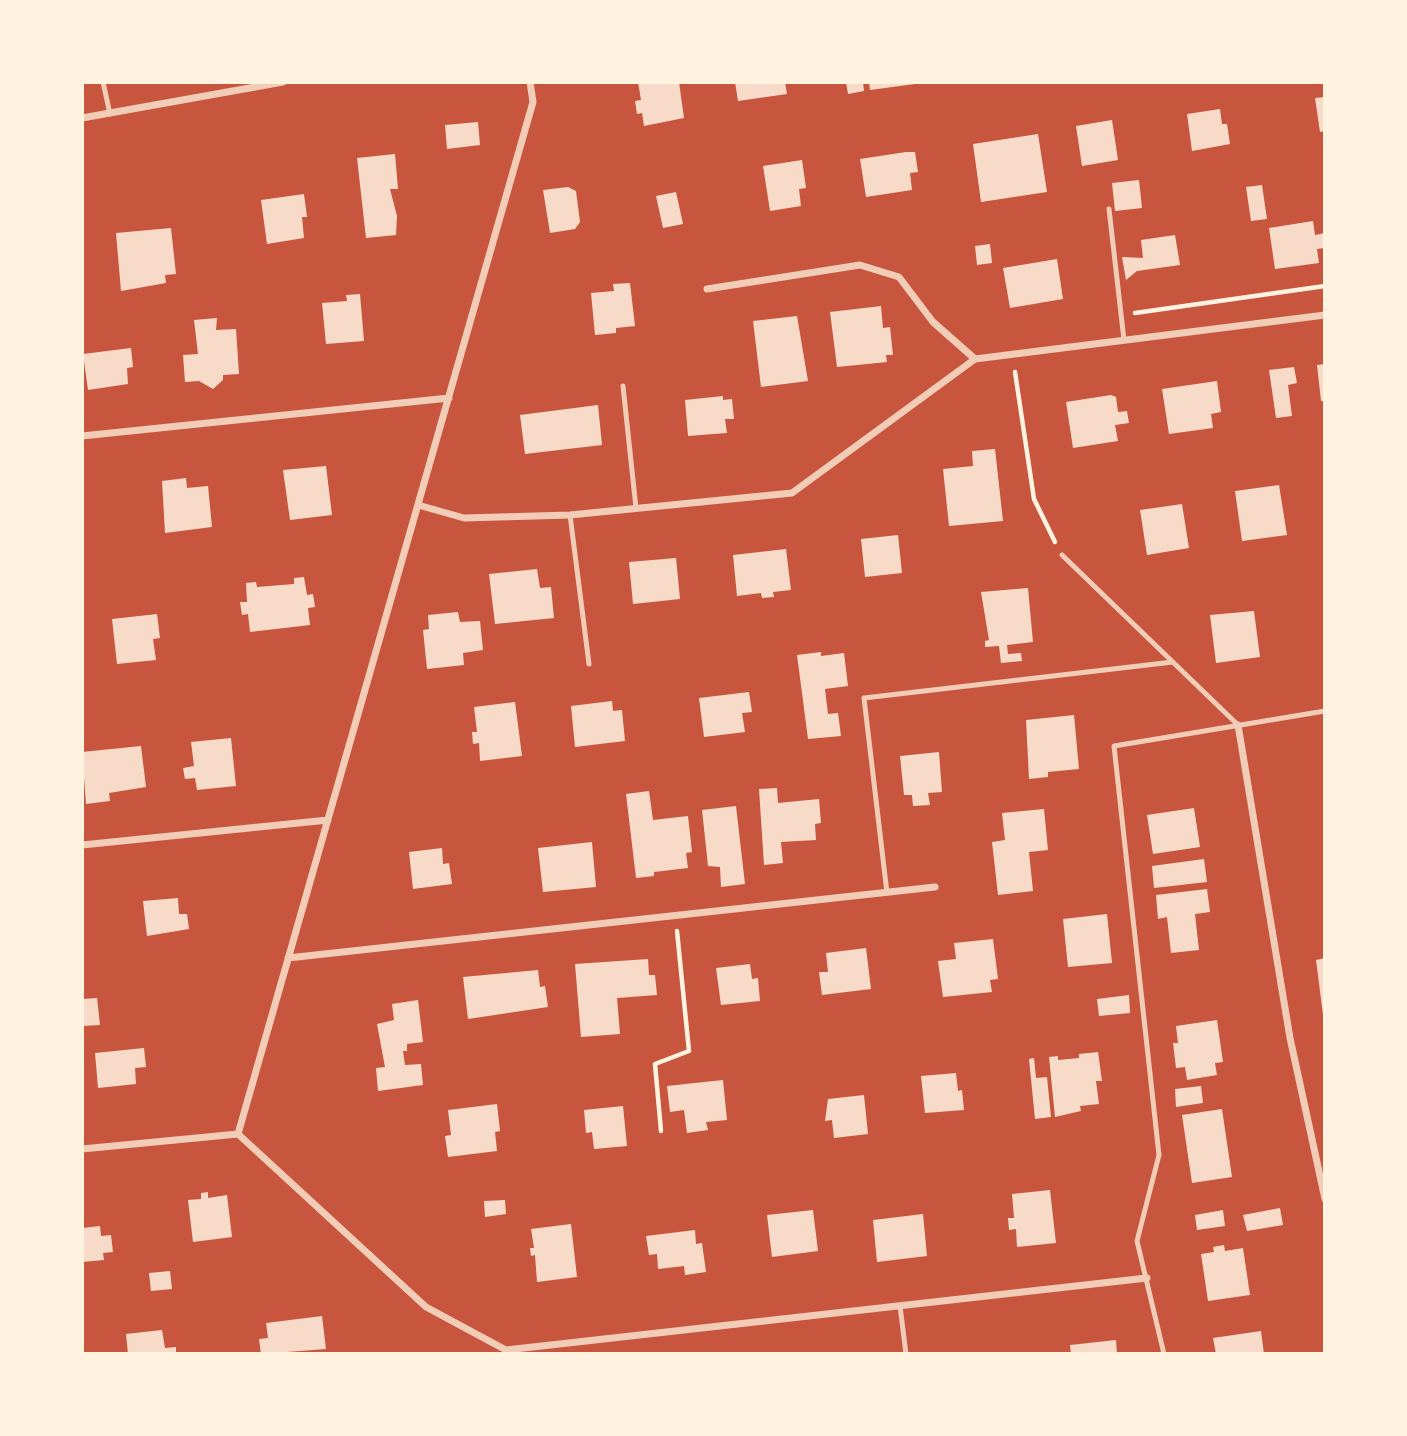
<!DOCTYPE html>
<style>
body{margin:0}
#map{position:relative;width:1407px;height:1436px;overflow:hidden;background:#c8553d;font-family:Overpass,sans-serif}
canvas{display:block}
.frame{position:absolute;inset:0;border:84px solid #fff3e0;pointer-events:none}
</style>
<div id="map">
<canvas width="1407" height="1436"></canvas>
<div class="frame"></div>
</div>
<script>
const g = document.querySelector('canvas').getContext('2d');
g.lineJoin = 'round';
function fillPath(path, color) { g.fillStyle = color; g.fill(path, 'evenodd'); }
function strokePath(path, color, width, dash) { g.strokeStyle = color; g.lineWidth = width; g.lineCap = dash ? 'butt' : 'round'; g.setLineDash(dash || []); g.stroke(path); }
fillPath(new Path2D(`
 M638,82h41l5,36 -40,8 -2,-13 -5,1 -2,-13 6,-1z
 M735,82h50l2,12 -49,7z
 M846,82h17l1,9 -16,3z
 M869,82h46v2l-45,6z
 M1325,97v34l-5,1 -5,-34z
 M1220,109l2,15h5l3,20 -38,7 -5,-37z
 M1112,120l6,40 -36,6 -6,-40z
 M478,122l2,23 -33,4 -2,-24z
 M1038,134l9,58 -66,10 -8,-58z
 M906,152h9l3,20 -8,1 2,17 -46,7 -6,-38z
 M395,154l3,35h-8l7,27 -1,19 -30,3 -9,-80z
 M802,160l4,28 -7,1 2,17 -31,5 -7,-45z
 M1139,180l3,28 -27,3 -3,-28z
 M1262,185l5,34 -16,2 -5,-34z
 M568,187l8,4 4,31 -5,7 -25,4 -7,-43z
 M676,192l7,32 -20,4 -7,-32z
 M304,194l3,23h-5l2,21 -37,6 -6,-44z
 M1313,221l2,14 10,-2v15l-8,1 2,14 -44,6 -6,-41z
 M171,228l5,46 -11,1 1,8 -45,8 -5,-58z
 M1175,235l5,30 -43,6 -11,9 -4,-23 21,1 -2,-18z
 M990,244l2,19 -15,2 -2,-19z
 M1057,259l6,40 -53,9 -7,-40z
 M630,283l5,43 -19,2v5l-21,2 -4,-42 23,-2 -1,-7z
 M360,294l4,47 -38,3 -4,-41 25,-2 -1,-6z
 M881,306l2,22 7,-1 3,28h-7l1,7 -50,5 -7,-55z
 M797,316l11,65 -47,6 -8,-66z
 M217,318l-1,12 20,-1 3,45 -16,1v5l-10,9 -14,-8 -14,1 -2,-27 15,-1 -4,-34z
 M131,348l2,19 -6,1 1,16 -40,6 -5,-36z
 M1325,364v37h-4l-4,-36z
 M1294,367l3,16 -9,2 4,31 -16,2 -7,-48z
 M1217,381l4,31 -10,2 2,14 -44,6 -7,-45z
 M1111,395l5,2 2,15 9,-1 2,12 -14,2 3,16 -45,7 -7,-46z
 M723,396v4l9,-1 2,20h-9l2,14 -39,3 -3,-36z
 M598,405l4,40 -77,9 -5,-39z
 M995,449l8,72 -54,5 -6,-57 30,-3 -1,-15z
 M326,466l6,49 -42,5 -7,-50z
 M186,478l1,10 21,-2 4,41 -47,6 -3,-52z
 M1279,485l8,50 -45,6 -7,-50z
 M1182,504l7,44 -42,7 -7,-45z
 M898,535l4,38 -37,4 -4,-38z
 M786,549l5,41 -18,2 1,5 -12,1 -1,-5 -24,3 -4,-41z
 M676,558l4,41 -47,5 -4,-42z
 M537,569l3,19 11,-1 3,31 -59,6 -6,-50z
 M304,577l3,18 6,-1 2,13 -7,1 2,17 -60,7 -2,-18 -6,1 -2,-13h7l-1,-19 10,-1 1,5 37,-3v-6z
 M1028,588l5,54 -26,3 1,9 13,-1 1,8 -21,2 -2,-17 -14,1v-6l4,-1 -8,-48z
 M1254,611l6,46 -44,6 -6,-48z
 M458,612l2,10 20,-1 3,29 -20,3 1,12 -37,4 -4,-39 6,-1 -1,-14z
 M157,614l3,24 -7,1 3,21 -39,4 -5,-45z
 M821,652v4l23,-3 4,33 -23,3 3,25 10,-1 3,23 -33,3 -11,-84z
 M749,692l3,20 -10,1 3,19 -41,5 -5,-39z
 M612,701l1,10 9,-1 3,31 -50,6 -4,-41z
 M515,702l7,54 -42,5 -1,-18 -6,1 -1,-12h5l-3,-25z
 M1074,715l5,54 -31,3v5l-19,2 -3,-59z
 M231,738l5,48 -39,4 -2,-12 -10,1 -2,-11 11,-2 -3,-24z
 M141,746l5,41 -37,6 1,8 -24,3 -4,-52z
 M939,752l3,40 -14,1 2,12 -17,1 -1,-11h-8l-4,-39z
 M777,788l1,15 41,-4 2,24 -6,1 1,16 -35,2 2,21 -19,2 -5,-76z
 M649,791l4,29 35,-4 4,36 -6,1 2,15 -34,4v4l-18,2 -10,-84z
 M736,806l9,78 -24,3 -1,-20 -12,-1 -6,-56z
 M1194,808l6,39 -47,7 -6,-39z
 M1044,809l4,41 -19,2 4,39 -35,4 -6,-53 13,-2 -3,-27z
 M592,842l4,45 -53,5 -5,-44z
 M442,848l1,16 6,-1 3,21 -39,5 -4,-37z
 M1204,859l3,23 -53,6 -2,-22z
 M1207,889l3,23 -15,2 4,36 -28,3 -4,-36 -9,2 -2,-24z
 M178,898l1,16h8l2,15 -42,7 -4,-35z
 M1107,914l5,49 -44,4 -5,-48z
 M993,939l5,40 -8,1 2,12 -49,5 -5,-36 18,-2 -2,-16z
 M866,948l5,41 -49,6 -3,-23h9l-2,-19z
 M1325,958v57h-2l-7,-55z
 M648,959l1,16h6l2,20 -40,3 3,36 -39,3 -6,-73z
 M750,964l2,15 6,-1 2,23 -39,4 -5,-37z
 M538,970l2,17 5,-1 3,21 -80,12 -5,-42z
 M1129,995l1,18 -31,3 -2,-17z
 M97,998l3,27 -18,1v-27z
 M418,1000l5,42 -16,2v7h-4l2,14 16,-1 2,21 -45,6 -2,-23 9,-1 -8,-43 17,-4 -2,-16z
 M1217,1020l6,42 -8,1 2,12 -30,5 -2,-13 -9,1 -3,-25h5l-2,-17z
 M144,1048l2,19 -11,1 1,16 -38,4 -3,-35z
 M1098,1052l4,29h-6l3,23 -19,2 1,5 -26,6 -6,-60 9,-1v4l21,-2v-4z
 M1034,1058l2,20 11,-1 4,40 -16,2 -6,-60z
 M956,1073l2,18 4,-1 2,20 -39,3 -4,-37z
 M723,1080l4,40 -21,2 2,8 -21,3 -3,-23 -14,2 -3,-26z
 M1201,1086l2,17 -27,4 -1,-18z
 M864,1095l4,39 -34,4 -2,-18 -7,1 3,-22z
 M497,1104l3,27 -5,1 2,19 -49,6 -3,-21 6,-1 -3,-25z
 M623,1106l4,40 -33,3 -2,-17 -6,1 -2,-23z
 M1222,1109l10,68 -40,6 -10,-68z
 M1050,1190l6,53 -39,4 -1,-18 -7,1 -1,-12h6l-2,-24z
 M208,1192v6l19,-3 5,42 -39,5 -5,-42 13,-1v-6z
 M505,1200l1,14 -21,3 -1,-16z
 M1280,1208l3,17 -36,6 -4,-16z
 M813,1210l5,41 -46,6 -5,-42z
 M1223,1210l2,16 -28,4 -2,-15z
 M923,1214l4,42 -50,6 -4,-42z
 M571,1224l6,53 -40,5 -2,-27 -4,1 -1,-8h4l-3,-19z
 M100,1226l1,10 10,-1 2,17 -10,1 1,7 -22,2v-34z
 M695,1230l1,14 6,-1 4,29 -21,3 -1,-9 -26,3 -1,-15 -8,1 -3,-19z
 M1224,1245l1,6 18,-3 7,47 -42,6 -7,-47 13,-2 -1,-5z
 M170,1271l2,18 -21,2 -2,-18z
 M322,1316l4,33 -65,5 -2,-15 9,-1 -2,-15z
 M162,1330l3,18 11,-1v7h-48l-2,-20z
 M1261,1331l3,23h-48l-3,-16z
 M1116,1340l1,14h-46l-1,-9z`), '#f7dbc8');
strokePath(new Path2D(`
 M1135,313l190,-27
 M1015,372l19,127 21,43
 M661,1131l-6,-67 34,-13 -12,-120`), '#fff3e0', 4.5);
strokePath(new Path2D(`
 M103,82l7,32
 M1109,209l15,131
 M623,386l13,122
 M570,515l19,149
 M1062,555l176,170
 M887,893l-23,-195 309,-36
 M900,1306l6,48
 M1164,1354l-27,-113 22,-86 -45,-409 211,-35`), '#f1ccb7', 5);
strokePath(new Path2D(`
 M82,118l201,-36
 M707,289l153,-24 39,12 34,45 42,37
 M82,436l367,-38
 M418,505l46,13 106,-3 222,-22 183,-134 350,-44
 M1238,725l52,313 35,161
 M82,845l246,-25
 M288,958l647,-71
 M238,1134l295,-1032 -3,-20
 M238,1134l188,173 80,43 641,-72
 M82,1149l156,-15`), '#f1ccb7', 7);
</script>
